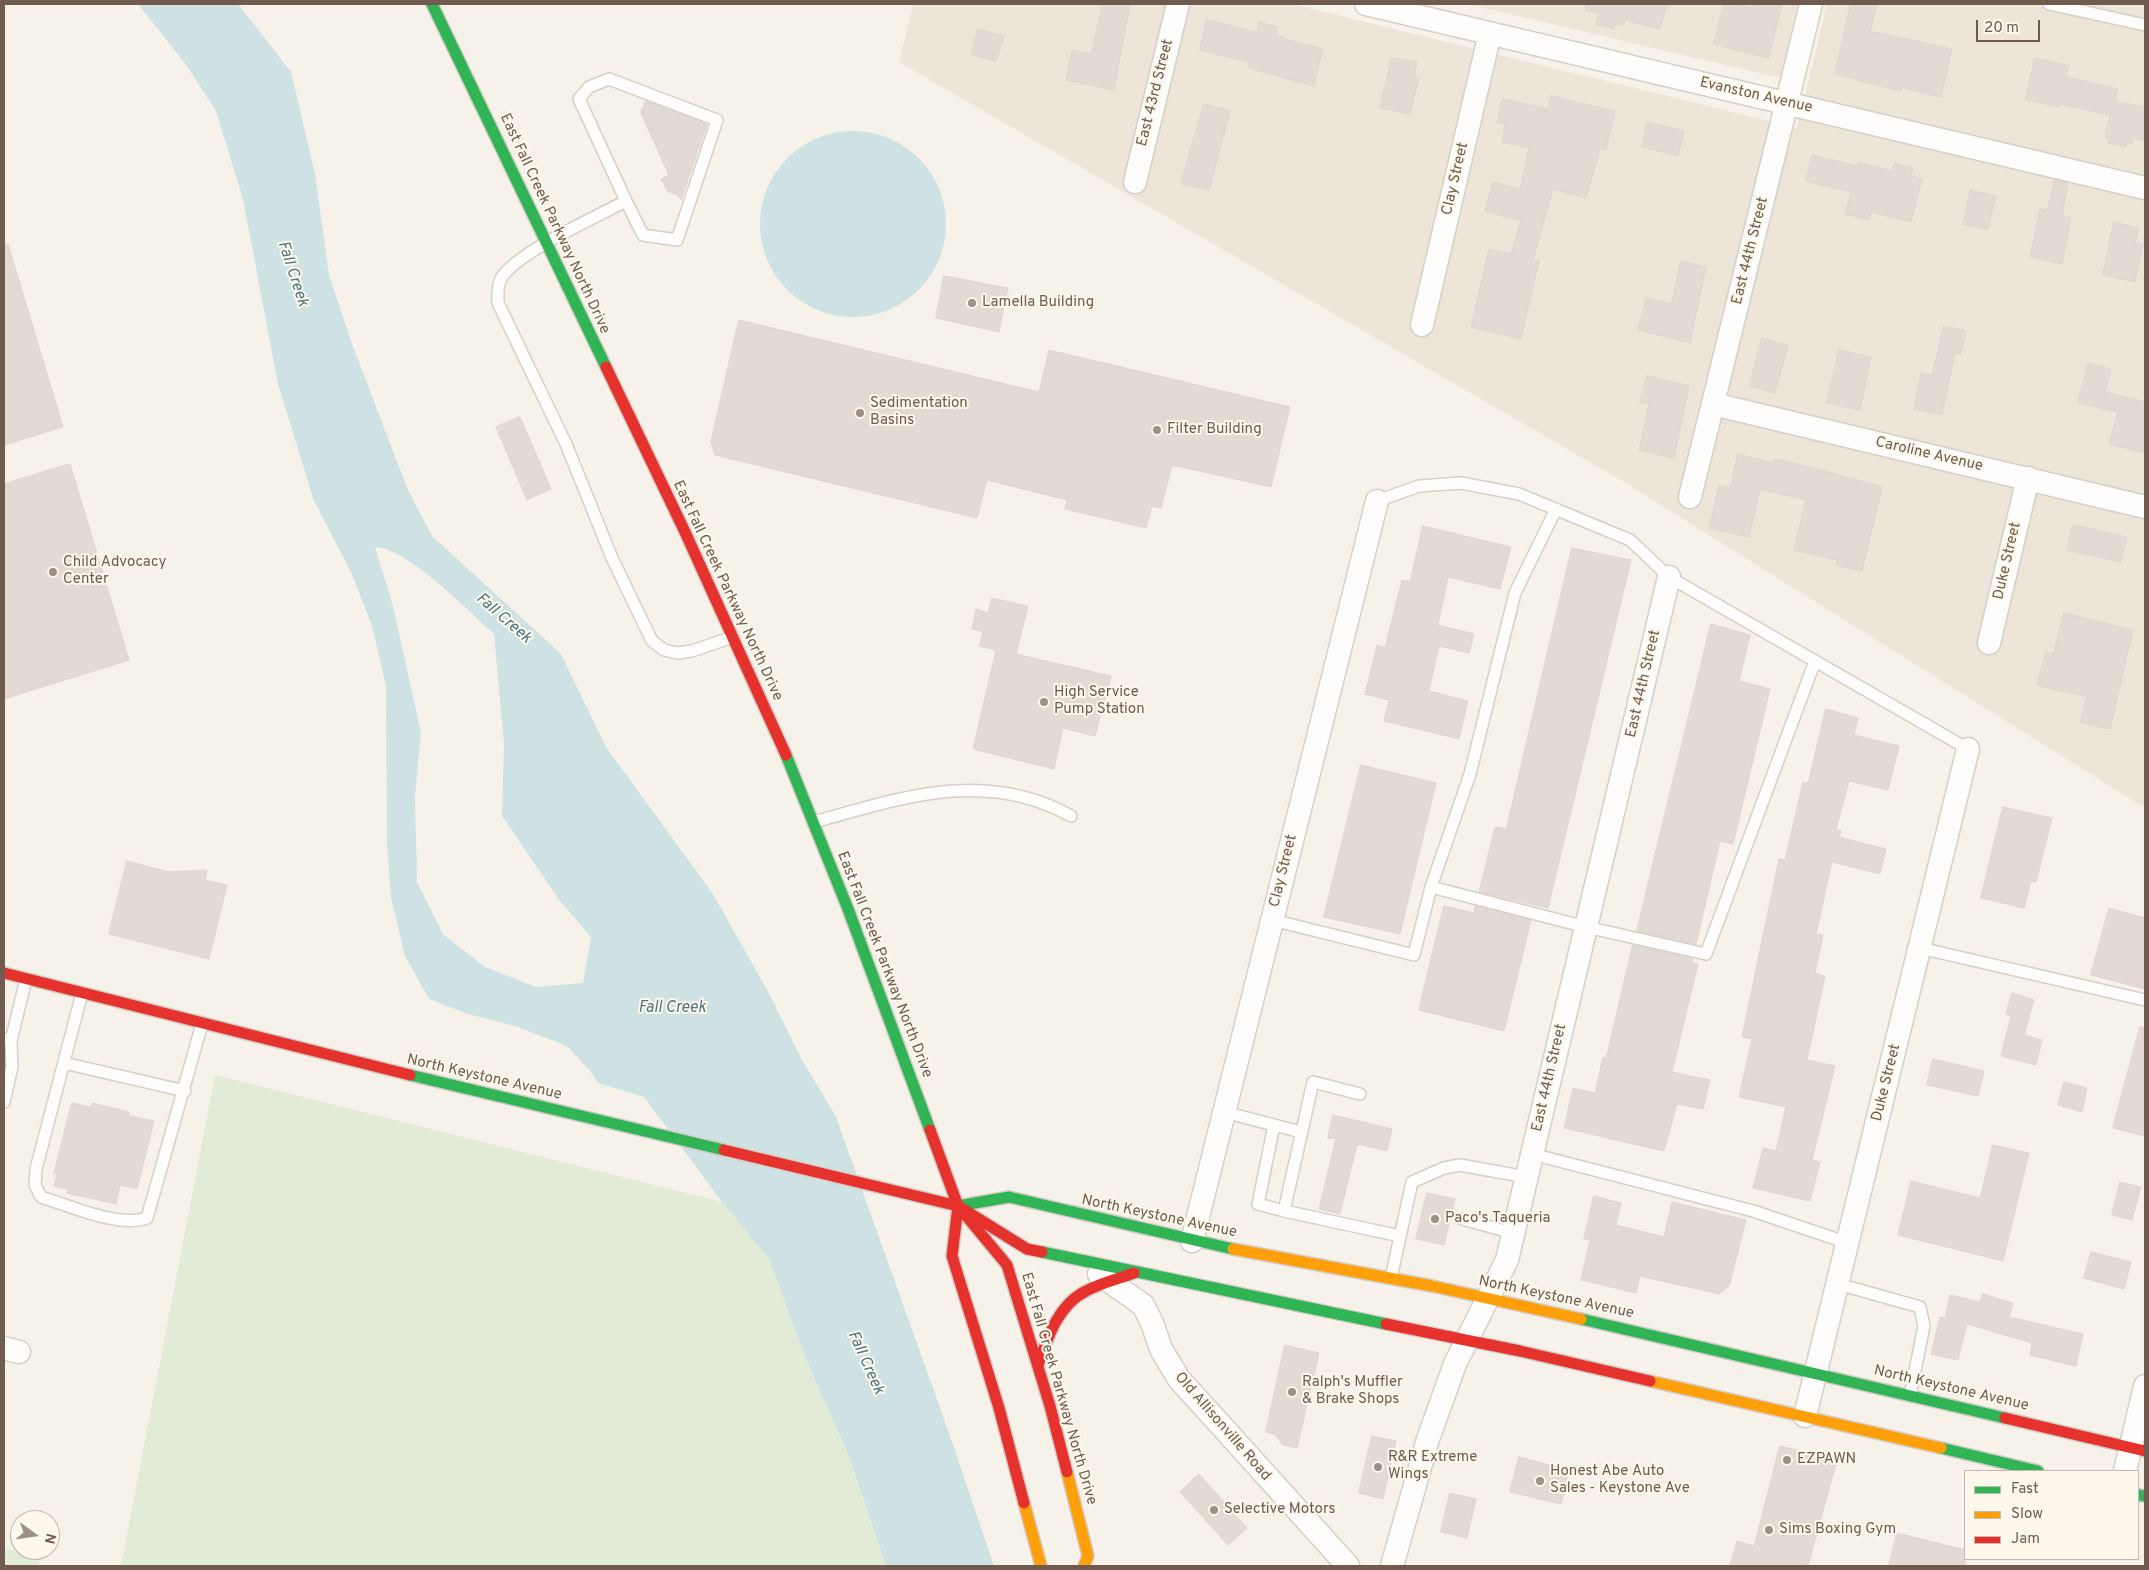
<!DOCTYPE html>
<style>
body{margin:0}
#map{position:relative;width:2149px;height:1570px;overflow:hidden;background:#f6f2ea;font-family:Overpass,sans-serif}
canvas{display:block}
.frame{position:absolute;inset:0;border:5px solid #705b4e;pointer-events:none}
.legend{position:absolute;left:1964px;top:1470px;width:175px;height:90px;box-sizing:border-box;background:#fdf7ec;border:1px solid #c5b9ad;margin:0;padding:6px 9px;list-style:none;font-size:15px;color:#705b4e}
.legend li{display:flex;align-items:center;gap:10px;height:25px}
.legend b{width:25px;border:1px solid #c5b9ad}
.north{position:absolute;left:10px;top:1510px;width:50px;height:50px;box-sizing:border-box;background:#fdf7ec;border:1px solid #c5b9ad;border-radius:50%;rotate:104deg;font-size:14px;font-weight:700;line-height:20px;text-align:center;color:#705b4e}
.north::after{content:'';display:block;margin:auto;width:18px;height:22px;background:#9f9085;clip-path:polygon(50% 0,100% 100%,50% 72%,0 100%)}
.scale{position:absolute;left:1976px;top:20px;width:64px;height:22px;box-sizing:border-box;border:2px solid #705b4e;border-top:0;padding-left:6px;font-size:15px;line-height:18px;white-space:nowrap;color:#705b4e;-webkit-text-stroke:4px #fdf7ec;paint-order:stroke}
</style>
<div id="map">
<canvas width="2149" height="1570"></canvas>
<div class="frame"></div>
<ul class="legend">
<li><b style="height:6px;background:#30b455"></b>Fast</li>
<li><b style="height:6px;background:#ff9f0a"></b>Slow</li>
<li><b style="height:6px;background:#e5322d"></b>Jam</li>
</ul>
<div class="north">N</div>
<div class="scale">20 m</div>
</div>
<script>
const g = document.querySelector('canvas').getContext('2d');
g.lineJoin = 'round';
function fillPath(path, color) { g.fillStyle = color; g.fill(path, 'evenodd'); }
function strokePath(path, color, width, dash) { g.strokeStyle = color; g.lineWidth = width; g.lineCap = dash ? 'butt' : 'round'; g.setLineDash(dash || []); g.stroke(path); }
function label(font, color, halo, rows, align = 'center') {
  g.font = font + ' Overpass,sans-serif'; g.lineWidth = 4; g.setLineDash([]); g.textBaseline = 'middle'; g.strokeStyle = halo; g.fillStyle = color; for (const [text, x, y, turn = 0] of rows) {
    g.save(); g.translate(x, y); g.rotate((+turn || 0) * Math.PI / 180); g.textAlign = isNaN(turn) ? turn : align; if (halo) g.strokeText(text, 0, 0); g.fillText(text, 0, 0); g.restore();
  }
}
fillPath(new Path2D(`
 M913,4h380l504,124 30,-124h318v804l-521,-326 -725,-420z
 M1467,4h331l-18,74z`), '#eee5d9');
fillPath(new Path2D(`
 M215,1075l507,127 47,57 39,105 40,90 38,112h-765z
 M4,1549l35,7v10h-35z`), '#e2ebd6');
fillPath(new Path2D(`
 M138,4h100l53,68 24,102 14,101 23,69 56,146 24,46 129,118 45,93 107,147 58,103 29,59 36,61 113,316 45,133h-108l-38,-112 -40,-90 -39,-105 -47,-57 -78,-105 -46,-14 -7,-11 -24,-26 -52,-20 -47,-12 -39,-15 -24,-43 -14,-58 -4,-57 -1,-155 -14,-60 -21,-54 -37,-71 -36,-117 -35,-185 -27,-88 -29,-45zM375,547c33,1 94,65 119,87l10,110 -2,72 58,85 31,36 -8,46 -47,4 -51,-20 -42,-33 -26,-52 -2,-87 6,-62 -28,-127z
 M760 224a93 93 0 1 1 186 0a93 93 0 1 1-186 0Z`), '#cee2e4');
const building = new Path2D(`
 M1103,4h27l-16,86 -48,-10 6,-30 19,4z
 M1587,4h80l-7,25 -35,-9 -1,6 -9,-2 -1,5 -18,-5 3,-11 -13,-3z
 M1724,4h11l17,4 1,-4h29l-13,54 -55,-14z
 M1851,4h26l-7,27 82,18 -11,48 -39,-10 -1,4 -66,-17z
 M1207,20l50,12 2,-10 19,5 -2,8 8,2 -1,2 40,10 -9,37 -66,-18 2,-6 -50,-12z
 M978,29l26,7 -8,25 -25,-7z
 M1392,58l25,4 -3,15 5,1 -9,36 -30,-6z
 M2035,58l34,8 -3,11 52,12 -3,12 30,6v34l-12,-3 -1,6 -5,-2 -1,5 -18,-4 1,-5 -4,-1 5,-22 -50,-11 -1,3 -33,-7z
 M1551,96l64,15 -9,39 -6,-1 -14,49 -33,-9 -20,71 6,1 -18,78 -50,-12 18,-78 22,5 10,-33 -36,-10 8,-29 27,7 9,-41 -27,-6 3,-18 -8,-2 5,-23 46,10z
 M646,101l61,23 -26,76 -3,-5 -11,-4 -6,-12 8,-4 -28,-62z
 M1204,104l26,7 -21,79 -28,-6z
 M1648,122l36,9 -6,25 -36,-9z
 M1812,155l45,11 1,-4 34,9 2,-8 19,5 -2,8 11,3 -11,43 -40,-10 -2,8 -24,-6 6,-22 -45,-11z
 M2055,180l13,3 -6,33 9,2 -9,46 -32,-7 10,-48 7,1z
 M1971,190l25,6 -8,34 -25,-6z
 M2114,222l25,6 -4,15 8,1 -8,38 -32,-7z
 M8,244l55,183 -59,18v-200z
 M1681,261l25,6 -16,76 -52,-13 8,-32 25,6z
 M944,276l64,12 -9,44 -63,-14z
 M739,320l300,72 10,-42 241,57 -19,80 -99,-22 -11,43 -9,-2 -6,22 -81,-19 2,-9 -80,-20 -10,38 -262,-63 -4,-13z
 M1944,326l22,5 -5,23 -6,-2 -13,63 -28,-6 7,-36 11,2z
 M1762,338l26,7 -13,48 -25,-7z
 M1839,350l32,7 -11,53 -33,-7z
 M2088,363l23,6 -6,23 40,10v51l-36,-9 9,-32 -40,-9z
 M1647,376l42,10 -15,72 -35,-8 10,-46 -9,-2z
 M520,417l31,72 -24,11 -31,-73z
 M1738,454l35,9 1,-4 40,9 68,19 -20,84 -26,-6 1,-5 -43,-10 12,-50 -46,-11 -11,48 -40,-9 10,-43 11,3z
 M70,464l59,196 -125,39v-215z
 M2073,525l54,12 -6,25 -54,-12z
 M1423,526l88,21 -11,42 -52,-12 -10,48 36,9 -5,19 -30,-7 -10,45 39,10 -9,38 -75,-18 5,-21 -24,-6 12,-49 8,3 17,-68 8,1z
 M1572,548l59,12 -83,348 -69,-16 16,-65 11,2z
 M992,598l36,8 -12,48 95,22 -16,60 -32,-8 -9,41 -81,-20 23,-99 -17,-4 4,-14 -11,-3 4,-20 12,4z
 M2064,613l69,17 -23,99 -30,-7 7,-25 -50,-12 9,-33 7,2z
 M1711,624l39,11 -11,46 31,8 -37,155 -13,-3 -24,103 -59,-13z
 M1826,709l32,9 -4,17 45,11 -11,44 -39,-9 -13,49 5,1 -2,6 47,12 -6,25 -48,-12 -16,72 7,1 -8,38 10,3 -18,84 28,6 -23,94 8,2 -10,39 -57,-13 10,-40 13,3 10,-44 -47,-10 13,-58 -10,-2 37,-178 6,1 18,-78 5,1z
 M1361,765l75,18 -36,151 -76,-17z
 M2003,807l49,11 -16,64 -5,-1 -7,27 -43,-10z
 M127,861l42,11 38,-2 -2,10 22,5 -18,74 -100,-25z
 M1444,906l30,7 1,-7 56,14 -27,111 -85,-21z
 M2109,908l36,10v71l-54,-14z
 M1633,945l60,14 -1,3 6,2 -26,108 38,8 -7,29 -26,-5 -13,47 -100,-23 9,-40 22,5 8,-36 3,1z
 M2012,993l22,7 -10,35 18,5 -6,25 -35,-9 10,-40 -5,-2z
 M2140,1027h5v109l-32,-8z
 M1933,1059l51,12 -6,25 -51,-11z
 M2064,1082l23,6 -5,24 -24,-7z
 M72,1103l19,4 1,-4 37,9v4l25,5 -17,68 -17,-4 -4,19 -49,-11 1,-3 -14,-4 3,-12h-3z
 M1333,1115l59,14 -5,22 -30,-7 -17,70 -21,-5 17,-70 -8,-1z
 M1993,1145l36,8 -26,108 -105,-26 13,-54 69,17z
 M2120,1182l21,5 -9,33 -20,-5z
 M1427,1193l28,6 -11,46 -28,-6z
 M1594,1196l27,7 -5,22 48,12 8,-35 74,18 -17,66 -10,8 -79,-18 -4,17 -55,-13 9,-40 -6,-1z
 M2091,1252l40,10 -7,27 -40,-11z
 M1983,1294l30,9 -4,14 74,17 -7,32 -46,-11 2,-12 -65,-19 -9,36 -27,-6 9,-37 5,1 5,-23 30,7z
 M1285,1345l34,8 -22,95 -14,-3 -8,-11 -9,-2z
 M1372,1436l24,5 -13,58 -24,-6z
 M1780,1446l57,14 -29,106h-78l7,-25 17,5z
 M1519,1457l50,13 -8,34 -51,-12z
 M1199,1474l48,54 -19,17 -48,-53z
 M1450,1493l26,6 -9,39 -26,-6z
 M1897,1533l68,17v16h-76z`);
fillPath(building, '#e2dad3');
strokePath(building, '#ded5cd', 1);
const lane = new Path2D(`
 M2049,4l96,21
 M626,201l17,34 34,5 40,-120 -108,-41 -20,8 -10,12 47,102c-30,16 -106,50 -124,76 -5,8 -4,16 -4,26l68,141 46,114 40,83 12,9 13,3 15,-2 41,-14
 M1377,501l42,-15 42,-3 58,11 111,46 39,37 299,172
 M814,822c87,-24 171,-54 257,-6
 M1431,887l39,-113 45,-181 41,-84
 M1272,920l142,35 17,-68 155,40 120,27 109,-293
 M1920,948l225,52
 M82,993l-46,176 -1,16 6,12c30,9 77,31 106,21l55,-194
 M4,1039l7,2 15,-62
 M64,1063l121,28
 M1360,1094l-47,-12 -29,129 116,25
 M4,1102l8,-35 -1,-26
 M1224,1112l77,20
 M1274,1125l-16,79 26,7
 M1532,1154l221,57 95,32
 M1462,1219l51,14
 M1391,1278l21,-96 32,-14 16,-3 66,12
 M1838,1284l82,23 4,19 -14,69`);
const street = new Path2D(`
 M1366,4l779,184
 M1135,182l43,-178
 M1422,325l68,-292
 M1713,404l432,103
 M1690,497l121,-493
 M1989,643l39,-165
 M1192,1241l185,-740
 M1099,1274l44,31 9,18 9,26 18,30 169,187
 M4,1348l15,4
 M1805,1416l163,-667
 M2125,1471l20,-85
 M1392,1566l36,-127 27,-75 52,-104 162,-683`);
const fast = new Path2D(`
 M432,4l174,363
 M786,755l62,154 82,221
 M410,1075l314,75
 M958,1206l51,-9 224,52
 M1042,1252l344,72
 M1581,1319l424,99
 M1941,1448l97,23
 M2138,1495l7,1`);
const slow = new Path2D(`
 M1233,1249l199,37 149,33
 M1650,1381l291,67
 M1067,1472l21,84 -4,10
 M1024,1503l17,63`);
const jam = new Path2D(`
 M606,367l79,165 101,223
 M4,973l406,102
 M930,1130l28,76 49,59 43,141 17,66
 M724,1150l234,56 69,43 15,3
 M958,1206l-6,50 47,152 25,95
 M1386,1324l134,27 130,30
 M1038,1365c10,-28 20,-60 48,-74 15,-8 32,-12 48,-18
 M2005,1418l140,33`);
strokePath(lane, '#d5cfc9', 14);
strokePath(street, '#d5cfc9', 25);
strokePath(fast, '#d4cdc7', 14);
strokePath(slow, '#d4cdc7', 14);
strokePath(jam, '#d4cdc7', 14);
strokePath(lane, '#fefdfc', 11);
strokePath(street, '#fefdfc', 22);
strokePath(fast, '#30b455', 11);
strokePath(slow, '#ff9f0a', 11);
strokePath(jam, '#e5322d', 11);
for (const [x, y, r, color] of [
 [972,303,5,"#9f9085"],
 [860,413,5,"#9f9085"],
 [1157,430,5,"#9f9085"],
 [53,572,5,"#9f9085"],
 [1044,702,5,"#9f9085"],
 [1435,1219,5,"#9f9085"],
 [1292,1392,5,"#9f9085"],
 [1787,1460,5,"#9f9085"],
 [1378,1467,5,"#9f9085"],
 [1540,1481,5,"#9f9085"],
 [1214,1510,5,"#9f9085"],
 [1769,1530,5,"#9f9085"]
]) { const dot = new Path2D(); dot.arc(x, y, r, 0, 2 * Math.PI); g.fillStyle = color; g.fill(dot); strokePath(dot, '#fdf7ec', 2); }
label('15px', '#705b4e', '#fdf7ec', [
 ["East 43rd Street",1156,93,-76],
 ["Evanston Avenue",1756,96,13],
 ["Clay Street",1456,179,-77],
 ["East Fall Creek Parkway North Drive",554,224,65],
 ["East 44th Street",1751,251,-76],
 ["Caroline Avenue",1929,455,13],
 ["Duke Street",2008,561,-77],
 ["East Fall Creek Parkway North Drive",727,591,65],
 ["East 44th Street",1644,684,-77],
 ["Clay Street",1284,871,-76],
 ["East Fall Creek Parkway North Drive",884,965,69],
 ["North Keystone Avenue",484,1078,13],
 ["East 44th Street",1550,1078,-77],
 ["Duke Street",1887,1083,-76],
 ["North Keystone Avenue",1159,1217,12],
 ["North Keystone Avenue",1556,1298,12],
 ["East Fall Creek Parkway North Drive",1058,1389,74],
 ["North Keystone Avenue",1951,1389,13],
 ["Old Allisonville Road",1222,1427,49]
]);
label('15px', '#705b4e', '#fdf7ec', [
 ["Lamella Building",982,303],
 ["Sedimentation",870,404],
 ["Basins",870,421],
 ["Filter Building",1167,430],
 ["Child Advocacy",63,563],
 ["Center",63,580],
 ["High Service",1054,693],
 ["Pump Station",1054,710],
 ["Paco's Taqueria",1445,1219],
 ["Ralph's Muffler",1302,1383],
 ["& Brake Shops",1302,1400],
 ["R&R Extreme",1388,1458],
 ["Wings",1388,1475],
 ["EZPAWN",1797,1460],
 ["Honest Abe Auto",1550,1472],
 ["Sales - Keystone Ave",1550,1489],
 ["Selective Motors",1224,1510],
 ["Sims Boxing Gym",1779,1530]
], 'left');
label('italic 16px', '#4a7681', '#fdf7ec', [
 ["Fall Creek",292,274,72],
 ["Fall Creek",503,619,41],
 ["Fall Creek",672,1009],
 ["Fall Creek",865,1363,66]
]);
</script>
